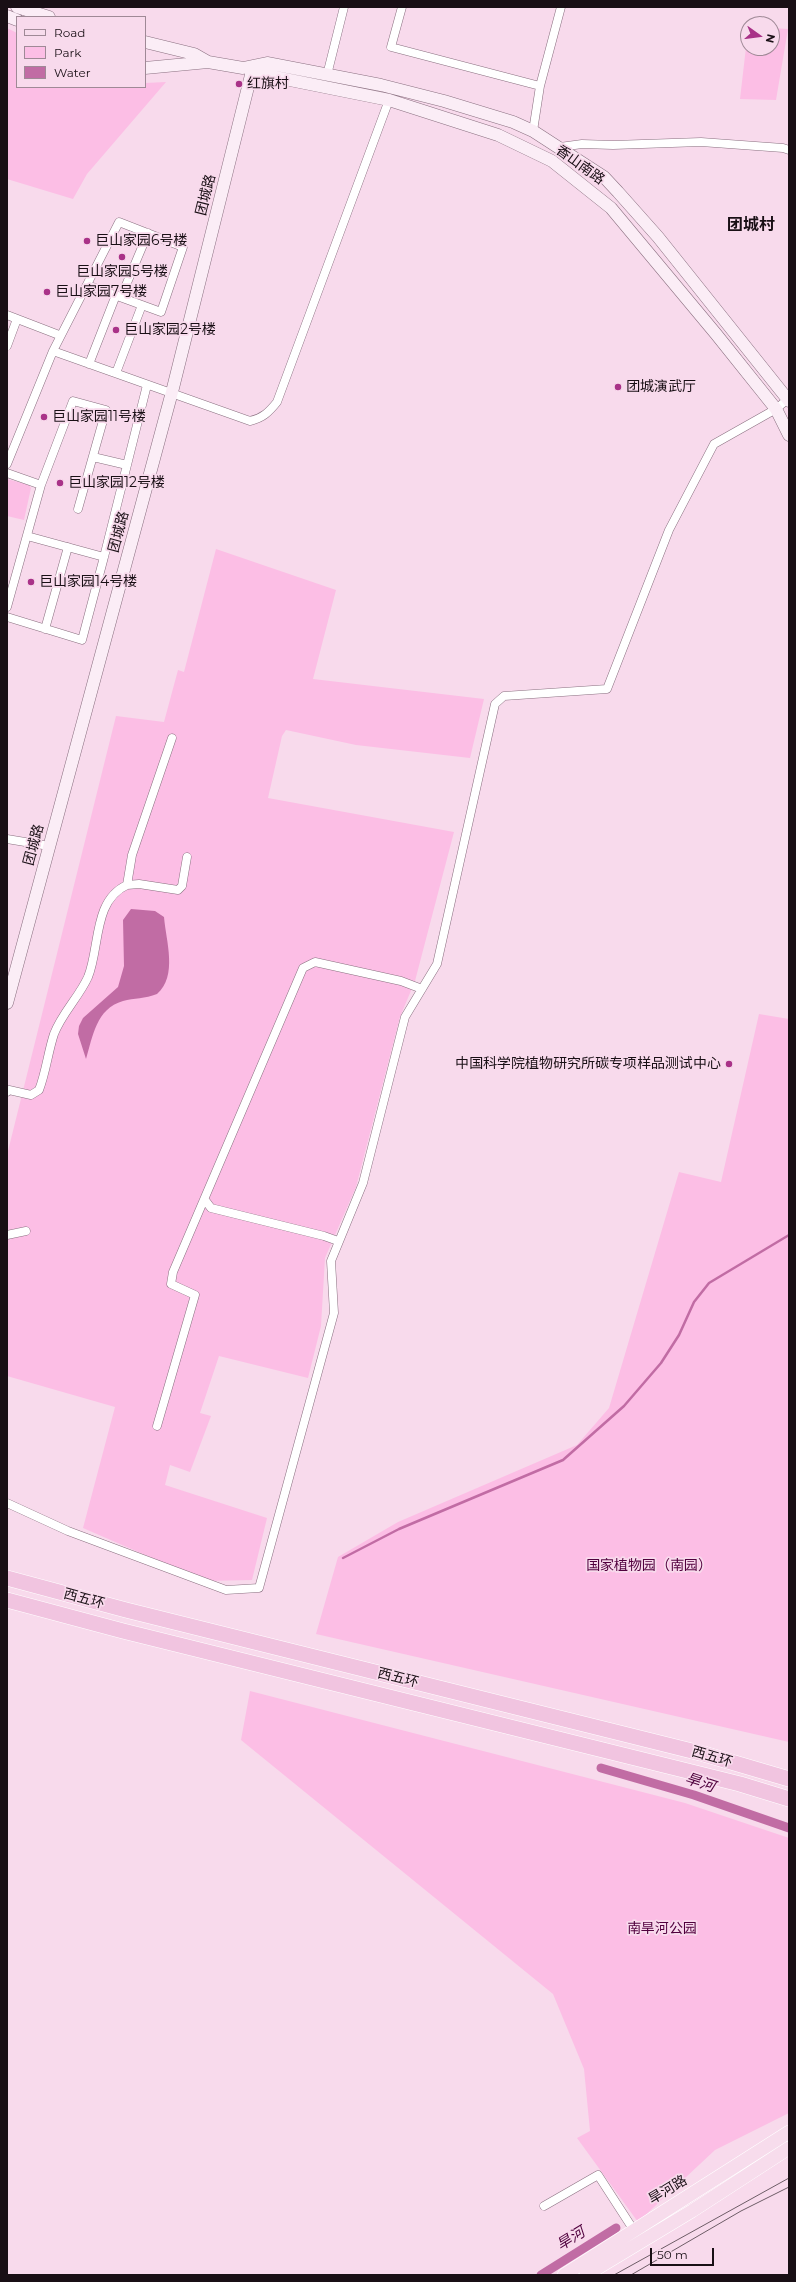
<!DOCTYPE html>
<meta charset="utf-8">
<style>
body{margin:0}
#map{position:relative;width:796px;height:2282px;overflow:hidden;background:#f8daec;font-family:Montserrat,sans-serif}
canvas{display:block}
.frame{position:absolute;inset:0;border:8px solid #190f15;pointer-events:none}
.legend{position:absolute;left:16px;top:16px;width:130px;height:72px;box-sizing:border-box;background:#f8daec;border:1px solid #9f8996;margin:0;padding:5px 7px;list-style:none;font-size:12px;color:#190f15}
.legend li{display:flex;align-items:center;gap:8px;height:20px}
.legend b{width:20px;border:1px solid #9f8996}
.north{position:absolute;left:740px;top:16px;width:40px;height:40px;box-sizing:border-box;background:#f8daec;border:1px solid #9f8996;border-radius:50%;rotate:104deg;font-size:11px;font-weight:700;line-height:16px;text-align:center;color:#190f15}
.north::after{content:'';display:block;margin:auto;width:14px;height:18px;background:#a93288;clip-path:polygon(50% 0,100% 100%,50% 72%,0 100%)}
.scale{position:absolute;left:650px;top:2248px;width:64px;height:18px;box-sizing:border-box;border:2px solid #190f15;border-top:0;padding-left:5px;font-size:12px;line-height:14px;white-space:nowrap;color:#190f15;-webkit-text-stroke:3px #f8daec;paint-order:stroke}
</style>
<div id="map">
<canvas width="796" height="2282"></canvas>
<div class="frame"></div>
<ul class="legend">
<li><b style="height:5px;background:#f7dcec"></b>Road</li>
<li><b style="height:11px;background:#fcbee5"></b>Park</li>
<li><b style="height:11px;background:#c16ca4"></b>Water</li>
</ul>
<div class="north">N</div>
<div class="scale">50 m</div>
</div>
<script>
const g = document.querySelector('canvas').getContext('2d');
g.lineJoin = 'round';
function fillPath(path, color) { g.fillStyle = color; g.fill(path, 'evenodd'); }
function strokePath(path, color, width, dash) { g.strokeStyle = color; g.lineWidth = width; g.lineCap = dash ? 'butt' : 'round'; g.setLineDash(dash || []); g.stroke(path); }
function label(font, color, halo, rows, align = 'center') {
  g.font = font + ' Montserrat,"Noto Sans SC",sans-serif'; g.lineWidth = 3.5; g.setLineDash([]); g.textBaseline = 'middle'; g.strokeStyle = halo; g.fillStyle = color; for (const [text, x, y, turn = 0] of rows) {
    g.save(); g.translate(x, y); g.rotate((+turn || 0) * Math.PI / 180); g.textAlign = isNaN(turn) ? turn : align; if (halo) g.strokeText(text, 0, 0); g.fillText(text, 0, 0); g.restore();
  }
}
fillPath(new Path2D(`
 M7,28l10,5v54h128v-4l21,-1 -79,92 -14,25 -66,-20z
 M772,28l16,1 -12,71 -36,-1 8,-69v18h24z
 M7,479l22,6 2,3 -7,32 -17,-4z
 M216,549l120,41 -23,89 171,20 -14,59 -114,-13 -70,-15 -4,6 -14,62 186,34 -39,149 -15,36 -44,170 -31,71 -4,68 -13,52 -89,-22 -19,57 11,3 -21,56 -20,-7 -5,20 102,33 -15,62 -47,1 -122,-53 32,-121 -108,-31v-221l109,-439 48,6 14,-52 6,2z
 M759,1014l30,5v723l-473,-108 22,-77 60,-35 179,-77 32,-37 70,-236 42,10z
 M250,1691l435,112 104,35v275l-74,37 -77,72 -61,-84 13,-7 -6,-62 -31,-75 -312,-254z`), '#fcbee5');
fillPath(new Path2D(`
 M131,909l24,2 9,6c2,24 14,59 -7,77 -12,5 -23,4 -34,7 -27,8 -30,35 -37,58l-8,-25 1,-8 4,-8 35,-31 6,-21 -1,-46z`), '#c16ca4');
strokePath(new Path2D(`
 M343,1558l56,-29 164,-69 61,-54 37,-43 18,-28 15,-33 15,-19 80,-48`), '#c16ca4', 2.5);
strokePath(new Path2D(`
 M601,1768l93,27 95,33
 M541,2275l75,-47`), '#c16ca4', 9);
const street = new Path2D(`
 M402,7l-11,40 149,39
 M327,75l17,-68
 M533,131l7,-45 21,-79
 M560,147l22,-3 31,1 88,-3 82,6 6,2
 M121,297l27,-64
 M7,315l52,20
 M7,346l10,-27
 M53,351l66,-129 64,25 -22,65 -74,-27
 M89,364l27,-69
 M116,373l26,-68
 M93,457l34,8
 M7,464l46,-113 197,70c13,-3 19,-9 27,-19l112,-302
 M7,473l34,12 32,-84 33,9 -28,99
 M104,557l43,-172
 M7,607l34,-122
 M7,617l75,23 22,-83 -77,-21
 M45,629l23,-82
 M7,839l42,7
 M127,885l12,-1 39,6 4,-4 5,-29
 M7,1092l2,-2 22,5 8,-5c7,-18 9,-38 15,-56 8,-21 25,-37 34,-57 12,-29 5,-77 39,-92l5,-30 40,-117
 M205,1200l6,8 113,28 14,5
 M7,1235l19,-4
 M157,1426l38,-131 -24,-11 2,-12 130,-304 12,-6 86,19 21,8
 M7,1503l61,28 158,59 33,-2 75,-275 -3,-52 32,-78 42,-166 32,-53 58,-260 9,-8 103,-7 62,-159 45,-86 62,-35 12,-10
 M544,2206l54,-31 35,54`);
const secondary = new Path2D(`
 M17,7l32,10
 M7,16l10,4
 M145,42l49,12 14,8
 M253,67l12,8 124,25 109,35 54,26 59,47 105,126 60,75 13,26
 M145,68l63,-6 35,6 24,-5 114,22 63,16 69,21 20,9 71,46 14,15 40,45 131,164
 M7,1003l165,-611 81,-325`);
const primary = new Path2D(`
 M564,2275l225,-143
 M586,2275l106,-64 97,-63`);
const highway = new Path2D(`
 M7,1578l119,32 578,144 85,25
 M7,1600l116,31 617,153 49,15`);
strokePath(street, '#8a7080', 9);
strokePath(secondary, '#8a7080', 13);
strokePath(primary, '#fff', 14);
strokePath(highway, '#fff', 16);
strokePath(street, '#fff', 8);
strokePath(secondary, '#fbedf6', 12);
strokePath(primary, '#f7dcec', 13);
strokePath(highway, '#f1c4e0', 15);
strokePath(new Path2D(`
 M614,2275l175,-97
 M631,2275l110,-64 48,-24`), '#6d5c66', 1);
for (const [x, y, r, color] of [
 [239,84,4,"#a93288"],
 [87,241,4,"#a93288"],
 [122,257,4,"#a93288"],
 [47,292,4,"#a93288"],
 [116,330,4,"#a93288"],
 [618,387,4,"#a93288"],
 [44,417,4,"#a93288"],
 [60,483,4,"#a93288"],
 [31,582,4,"#a93288"],
 [729,1064,4,"#a93288"]
]) { const dot = new Path2D(); dot.arc(x, y, r, 0, 2 * Math.PI); g.fillStyle = color; g.fill(dot); strokePath(dot, '#f8daec', 1.5); }
label('14px', '#190f15', '#f8daec', [
 ["红旗村",247,84],
 ["巨山家园6号楼",95,241],
 ["巨山家园5号楼",122,272,"center"],
 ["巨山家园7号楼",55,292],
 ["巨山家园2号楼",124,330],
 ["团城演武厅",626,387],
 ["巨山家园11号楼",52,417],
 ["巨山家园12号楼",68,483],
 ["巨山家园14号楼",39,582],
 ["中国科学院植物研究所碳专项样品测试中心",721,1064,"right"]
], 'left');
label('14px', '#190f15', '#f8daec', [
 ["香山南路",580,165,36],
 ["团城路",206,195,-76],
 ["团城路",119,532,-75],
 ["团城路",34,845,-75],
 ["西五环",84,1599,15],
 ["西五环",398,1678,14],
 ["西五环",712,1757,16],
 ["旱河路",668,2190,-31]
]);
label('14px', '#51003e', '#f8daec', [
 ["国家植物园（南园）",649,1566],
 ["南旱河公园",662,1929]
]);
label('italic 15px', '#4f003d', '#f8daec', [
 ["旱河",700,1783,18],
 ["旱河",571,2239,-32]
]);
label('bold 16px', '#190f15', '#f8daec', [
 ["团城村",751,225]
]);
</script>
